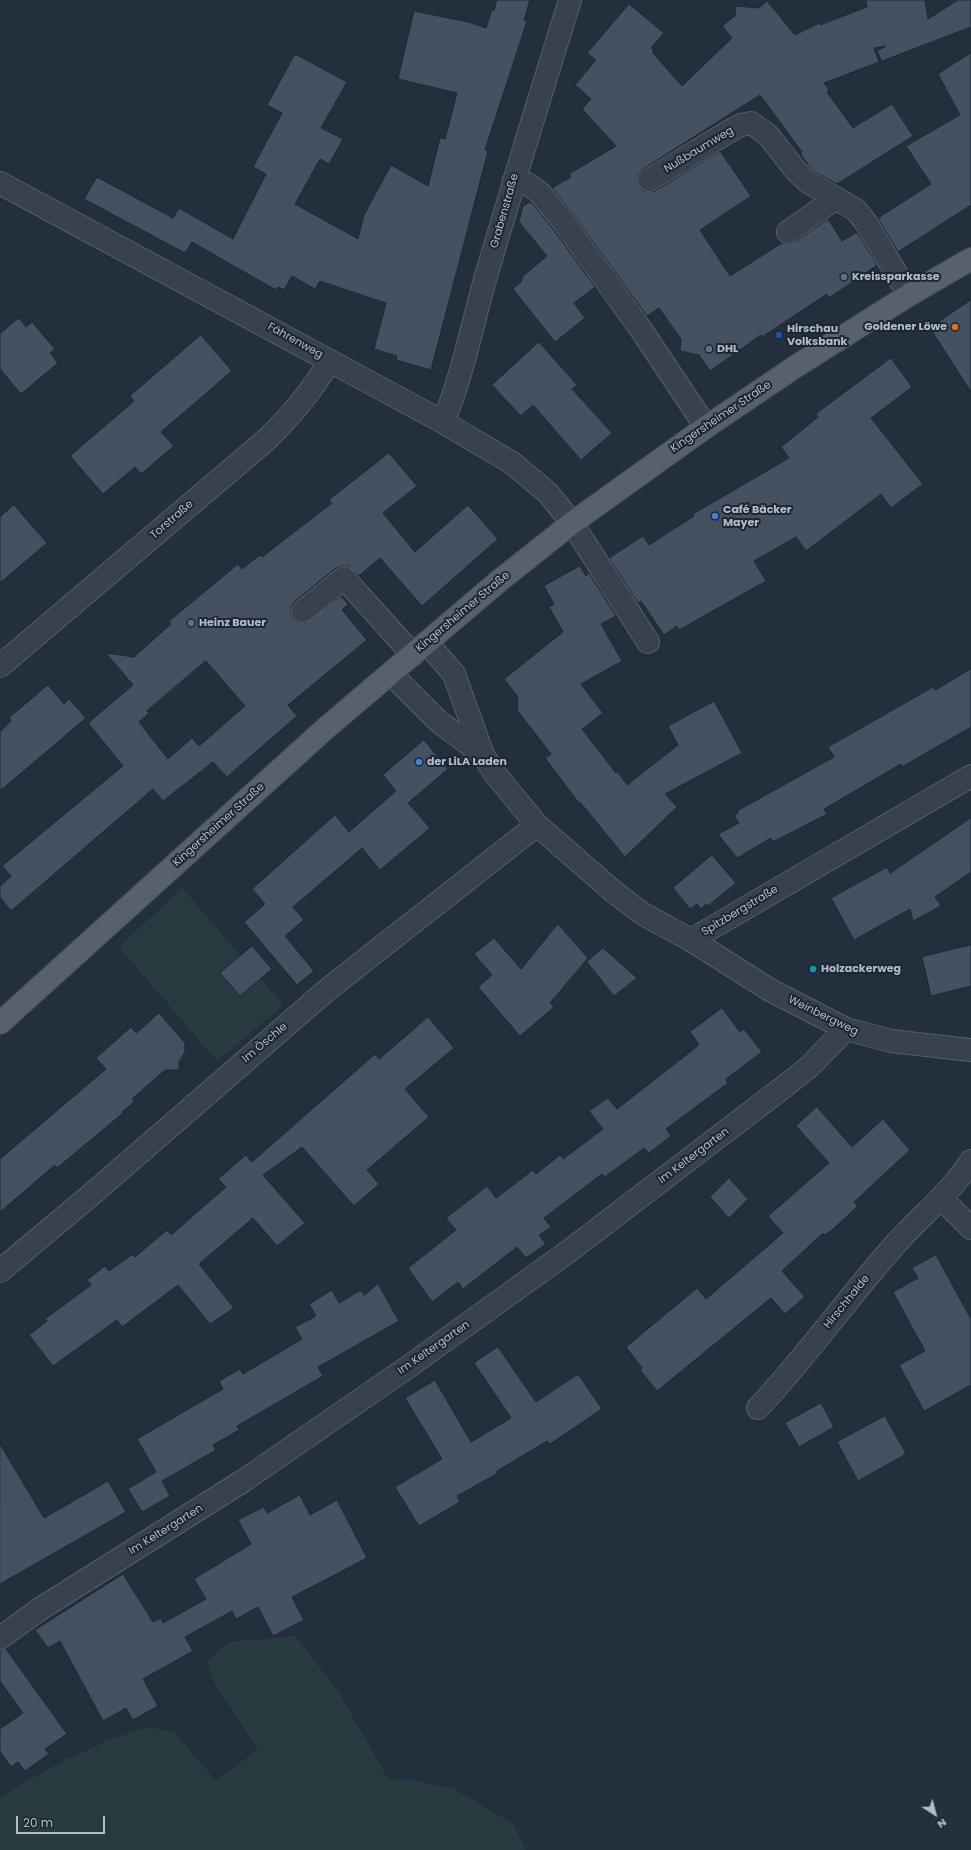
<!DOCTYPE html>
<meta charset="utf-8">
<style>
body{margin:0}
#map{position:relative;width:971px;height:1850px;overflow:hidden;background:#242f3e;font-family:Poppins,sans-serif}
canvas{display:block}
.north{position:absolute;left:915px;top:1794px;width:40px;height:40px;-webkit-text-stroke:3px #1d2633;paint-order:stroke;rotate:144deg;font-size:11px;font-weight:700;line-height:16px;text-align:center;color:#b4bcc9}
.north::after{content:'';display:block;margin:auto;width:14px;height:18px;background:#b4bcc9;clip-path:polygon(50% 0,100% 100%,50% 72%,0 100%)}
.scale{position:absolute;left:16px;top:1816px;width:89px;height:18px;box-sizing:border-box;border:2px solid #b4bcc9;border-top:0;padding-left:5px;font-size:12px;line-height:14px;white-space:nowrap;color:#b4bcc9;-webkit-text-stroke:3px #1d2633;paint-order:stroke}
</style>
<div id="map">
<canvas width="971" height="1850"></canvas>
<div class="north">N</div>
<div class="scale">20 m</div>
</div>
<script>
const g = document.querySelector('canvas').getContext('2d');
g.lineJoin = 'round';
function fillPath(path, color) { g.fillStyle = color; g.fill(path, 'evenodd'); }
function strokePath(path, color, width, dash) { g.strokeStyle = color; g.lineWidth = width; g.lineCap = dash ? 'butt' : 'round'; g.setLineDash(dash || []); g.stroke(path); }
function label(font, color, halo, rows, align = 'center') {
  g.font = font + ' Poppins,sans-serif'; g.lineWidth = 4; g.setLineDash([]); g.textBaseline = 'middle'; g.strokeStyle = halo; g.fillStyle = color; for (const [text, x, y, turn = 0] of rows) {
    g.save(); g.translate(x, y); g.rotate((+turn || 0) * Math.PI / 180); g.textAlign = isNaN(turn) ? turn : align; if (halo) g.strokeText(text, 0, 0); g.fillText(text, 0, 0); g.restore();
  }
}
fillPath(new Path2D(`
 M182,888l101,117 -66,56 -98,-114z
 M295,1636l43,55 50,88 24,1 42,9 59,35 13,26h-526v-53l64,-37 48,-21 35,-12 27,5 42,49 42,-32 -45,-68 -5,-20 22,-20 26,-1z`), '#263c3f');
const building = new Path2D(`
 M497,0h33l-6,20 3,1 -42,129 3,1 -57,219 -35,-10 1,-4 -23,-7 12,-46 -66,-22 -5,8 -23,-13 -8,14 -6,-3 -2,3 -84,-48 -7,11 -101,-54 13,-22 76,41 6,-10 54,31 33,-65 -13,-7 29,-54 -15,-8 28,-51 52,28 -26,46 22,11 -14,25 -9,-5 -25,45 63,35 6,-24 27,-50 37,21 12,-48 5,1 12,-46 -59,-14 16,-68 54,11 18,6 6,-18h2z
 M866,0h59l3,19 30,-19h13v27l-89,34 -5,-10 9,-5 -12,2 5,14 -55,21 5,7 -2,2 26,36 39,-24 21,32 -76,48 -22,-12 -7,-7 -8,-12 2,-1 -42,-57 -117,74 -5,5 -1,7 2,6 4,4 7,1 5,-1 65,-40 31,45 -51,34 30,46 52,-33 7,1 6,-2 33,-23 14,22 15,-9 20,33 -48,33 -2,-4 -65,43 -1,-2 -51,36 -11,-16 -19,-4 1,-12 -22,-31 -12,8 -74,-102 -21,-26 19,-11 -2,-3 47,-28 -34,-37 9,-10 -16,-14 21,-25 -9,-7 42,-49 35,29 -13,15 3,2 -2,2 30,34 50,-48 -10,-12 13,-10 1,-10 23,2 8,-7 28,34 24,-12 1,2 47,-18z
 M971,53v152l-73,47 -20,-34 53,-34 -25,-38 54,-31 -22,-41z
 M531,202l22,27 42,58 -21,16 11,15 -30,24 -42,-53 8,-7 2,-6 24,-20 -28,-34 4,-16z
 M971,300v92l-41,-64z
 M19,318l7,9 6,-5 23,27 -5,4 8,10 -37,31 -21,-25v-35z
 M201,335l31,36 -71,61 13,14 -33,28 -6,-7 -32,27 -33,-38 64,-55 -4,-5z
 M539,342l38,43 -5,4 40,44 -31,27 -48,-55 -12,11 -29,-31z
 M891,358l21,29 -41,31 52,66 -32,24 -10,-14 -75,57 -10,-14 -42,24 12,20 -87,49 -2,-4 -13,9 -23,-34 -3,2 -29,-45 34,-22 6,9 45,-29 -1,-2 96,-56 -8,-11 37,-30 -2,-3z
 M389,453l28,33 -34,27 32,39 53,-47 30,34 -76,67 -42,-48 -21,18 -11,-10h-6l-6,2 -41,33 -4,6v6l3,6 4,3 7,1 36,-27 7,8 -6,6 25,30 -79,65 9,11 -70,61 -14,-15 -50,39 -10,-12 -142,122 -11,-14v-11l11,-10 -9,-10 121,-100 -35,-43 45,-38 -27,-32 28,4 37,-33 -3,-2 70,-58 4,5 18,-14 2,2 70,-54 -3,-3zM206,661l39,45 -46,40 -7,-8 -24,21 -29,-37 10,-9 -2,-2z
 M14,505l33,38 -47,40v-66z
 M580,566l6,10 3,-3 27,43 -15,8 21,37 -41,23 22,29 -21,16 34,44 2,-1 9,13 51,-40 -10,-19 46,-25 28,52 -77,41 12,13 -52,50 -45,-55 -1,1 -34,-45 6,-4 -34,-44 1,-13 -14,-18 59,-47 -14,-25 5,-3 -10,-18z
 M971,669v58l-69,40 -1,-3 -77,45 3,5 -54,28 -2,-4 -34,20 -19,-24 21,-11 -5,-8 4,-2 -1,-2 97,-54 -6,-10 105,-60 2,3z
 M48,685l16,19 5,-5 17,19 -86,73v-59l11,-11 -2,-3z
 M424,740l24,29 -40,34 22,25 -50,42 -18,-22 -69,59 11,13 -19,16 29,35 -17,14 -53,-63 21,-18 -13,-15 83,-74 14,17 47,-41 -13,-16z
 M971,818v54l-36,25 6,9 -28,15 -3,-12 -56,31 -23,-42 56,-31 3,6z
 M712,855l24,28 -28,23 -2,-2 -5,5 -4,-5 -7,5 -17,-21z
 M558,924l30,34 -38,45 4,4 -34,29 -42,-49 14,-12 -18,-21 20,-16 27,31z
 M971,945v41l-40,10 -9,-39z
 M252,946l20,23 -32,27 -20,-23z
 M603,948l34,30 -23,18 -27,-34z
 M722,1008l18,24 4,-3 18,23 -36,27 2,4 -62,46 5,7 -22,17 -5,-5 -39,29 -3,-3 -58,44 7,9 -12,8 7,9 -20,14 -9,-11 -54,42 -5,-7 -26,20 -24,-34 48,-38 -10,-12 41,-32 9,12 37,-28 3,4 24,-19 3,4 40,-30 -14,-18 19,-13 9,11 82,-64 -9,-13z
 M159,1013l26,30v9l-6,10v8h-14l-33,29 2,3 -12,10 1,1 -66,55 -2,-3 -55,47v-53l106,-90 -10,-11 35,-31 5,6z
 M428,1017l26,31 -49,41 24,28 -62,53 12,14 -25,22 -52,-59 -39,28 42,48 -28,23 -24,-28 -54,46 35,44 -24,16 -32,-39 -56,42 -5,-7 -64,46 -24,-31 18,-14 -2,-2 46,-34 -4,-5 18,-14 4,5 24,-17 2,3 32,-27 4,5 55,-48 -8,-8 28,-24 6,7 123,-108 4,5z
 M817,1107l35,40 31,-28 27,31 -56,52 4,4 -26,24 -7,5 -2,-2 -41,38 23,26 -20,17 -14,-16 -114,93 -17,-21 2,-2 -16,-21 71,-59 9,11 77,-66 -15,-17 61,-53 -33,-37z
 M729,1178l19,21 -19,19 -19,-21z
 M936,1255l35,64v66l-47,26 -25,-46 26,-14 -32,-59 25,-14 -6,-10z
 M378,1284l21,37 -81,46 5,9 -86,50 2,4 -26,15 3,5 -54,31 8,15 -28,16 -14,-23 28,-17 -19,-33 86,-50 -4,-8 21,-12 3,5 59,-35 -7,-12 21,-11 -7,-12 23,-14 7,13 22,-13 3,5z
 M498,1347l38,55 42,-28 24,35 -52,35 -3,-3 -50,30 1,2 -41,23 3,6 -41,24 -24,-39 47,-28 -37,-61 30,-18 36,62 40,-24 -37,-55z
 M821,1403l13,24 -35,20 -14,-24z
 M885,1416l21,38 -48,27 -21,-39z
 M0,1444l44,74 64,-37 18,31 -126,72z
 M300,1495l10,20 27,-15 30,58 -75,39 12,23 -31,16 -15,-29 -22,12 -4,-8 -47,26 8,14 -50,28 15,27 -25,14 -7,-12 -23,13 -43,-80 -12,7 -13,-18 88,-56 30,48 8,-4 2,5 43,-24 -12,-20 57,-35 -13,-24 26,-13 3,6z
 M6,1649l61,85 -22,15 4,5 -24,17 -7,-9 -7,5 -11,-16v-22l23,-16 -23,-32v-31z`);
fillPath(building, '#455162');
strokePath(building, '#1f2835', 1);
const minor = new Path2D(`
 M514,180l15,5 10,7 24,29 77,107 66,99
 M649,180l79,-48 13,-7 10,-2 17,12 28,36 12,11 48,28 11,14 42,71
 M0,183l443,239 69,41 36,30 24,30 76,119
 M788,232l48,-34
 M443,422c20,-47 29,-97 43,-146 27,-92 55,-184 84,-276
 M303,611l41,-33 69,77
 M427,643l27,31 29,81 13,20 41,50 77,67 29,22 48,26 79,50 76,39 45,12 80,9
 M0,666l265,-225c27,-26 45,-48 65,-80
 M391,674l47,47 45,34
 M691,940l280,-164
 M941,1198l30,30
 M0,1271l92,-77 235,-204 210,-165
 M758,1408c48,-51 88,-108 135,-161 25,-29 57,-53 78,-86
 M0,1638l40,-29 203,-128 165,-114 161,-116 216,-165 25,-20 36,-37`);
const major = new Path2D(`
 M0,1023l326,-295 173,-147 73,-58 134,-96 92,-62 111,-70 62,-36`);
strokePath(minor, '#565f6c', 24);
strokePath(major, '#414a57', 24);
strokePath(minor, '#38414e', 22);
strokePath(major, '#56606e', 22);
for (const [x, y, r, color] of [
 [844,277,4,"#5c6f8a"],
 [955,327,4,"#e8710a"],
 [779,335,4,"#1a4fb4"],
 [709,349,4,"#5c6f8a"],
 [715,516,4,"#3f7fe0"],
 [191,623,4,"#5c6f8a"],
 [419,762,4,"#3f7fe0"],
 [813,969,4,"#0f9aa8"]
]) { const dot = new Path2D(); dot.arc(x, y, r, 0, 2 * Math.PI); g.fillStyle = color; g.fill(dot); strokePath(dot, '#1d2633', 1.5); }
label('11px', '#b4bcc9', '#1d2633', [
 ["Nußbaumweg",699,150,-31],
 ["Grabenstraße",505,211,-74],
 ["Fährenweg",295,341,29],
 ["Kingersheimer Straße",721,417,-34],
 ["Torstraße",172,520,-41],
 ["Kingersheimer Straße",463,612,-40],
 ["Kingersheimer Straße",219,825,-42],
 ["Spitzbergstraße",740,911,-31],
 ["Weinbergweg",823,1016,26],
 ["Im Öschle",265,1043,-40],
 ["Im Keltergarten",694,1156,-37],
 ["Hirschhalde",847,1302,-51],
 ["Im Keltergarten",434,1348,-35],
 ["Im Keltergarten",166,1530,-32]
]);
label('bold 11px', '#b4bcc9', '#1d2633', [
 ["Kreissparkasse",852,277],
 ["Goldener Löwe",947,327,"right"],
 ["Hirschau",787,329],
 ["Volksbank",787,342],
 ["DHL",717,349],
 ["Café Bäcker",723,510],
 ["Mayer",723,523],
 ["Heinz Bauer",199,623],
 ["der LiLA Laden",427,762],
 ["Holzackerweg",821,969]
], 'left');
</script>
